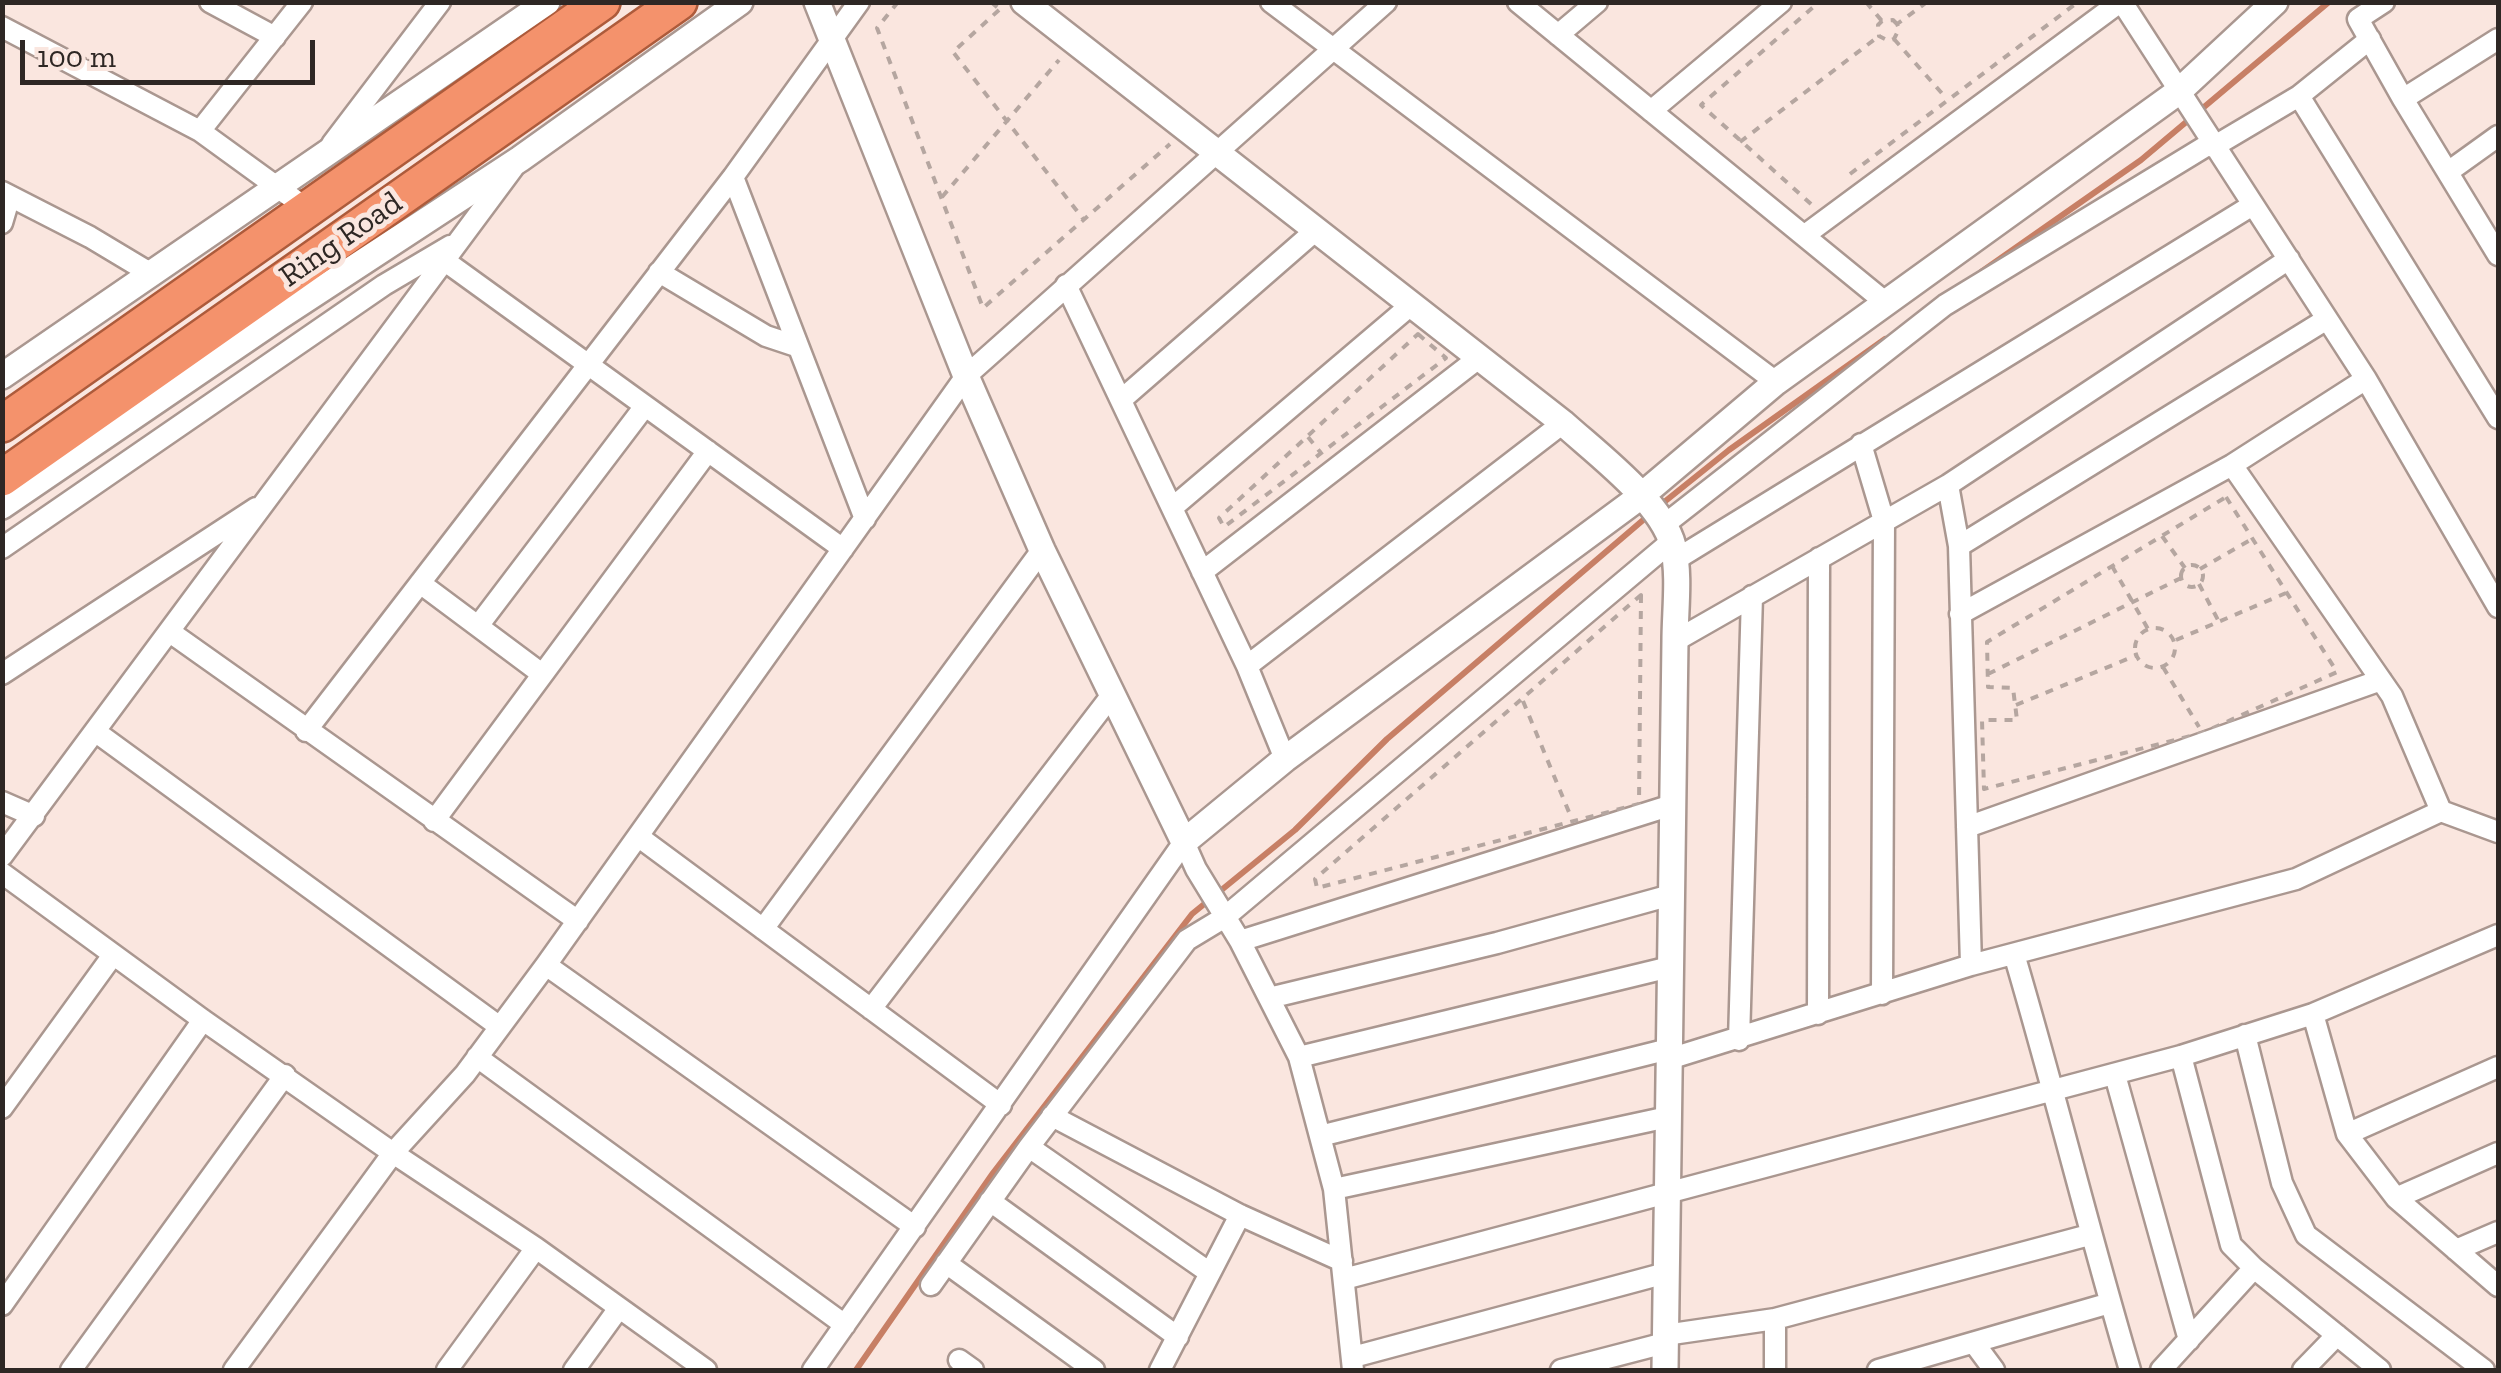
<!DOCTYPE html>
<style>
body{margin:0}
#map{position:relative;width:2501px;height:1373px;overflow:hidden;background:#fae6df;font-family:"Zilla Slab",serif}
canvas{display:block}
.frame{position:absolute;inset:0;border:5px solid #2e2724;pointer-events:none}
.scale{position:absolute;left:20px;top:40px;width:295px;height:45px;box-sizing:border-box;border:5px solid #2e2724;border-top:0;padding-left:12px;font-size:30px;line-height:35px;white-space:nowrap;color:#2e2724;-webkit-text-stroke:8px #fae6df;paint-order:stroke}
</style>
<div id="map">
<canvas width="2501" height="1373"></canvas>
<div class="frame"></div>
<div class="scale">100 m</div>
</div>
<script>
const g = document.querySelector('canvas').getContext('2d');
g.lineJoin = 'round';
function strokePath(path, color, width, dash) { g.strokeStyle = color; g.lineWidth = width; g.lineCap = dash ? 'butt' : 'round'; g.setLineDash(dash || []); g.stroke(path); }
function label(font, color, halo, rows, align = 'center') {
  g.font = font + ' "Zilla Slab",serif'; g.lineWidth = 10; g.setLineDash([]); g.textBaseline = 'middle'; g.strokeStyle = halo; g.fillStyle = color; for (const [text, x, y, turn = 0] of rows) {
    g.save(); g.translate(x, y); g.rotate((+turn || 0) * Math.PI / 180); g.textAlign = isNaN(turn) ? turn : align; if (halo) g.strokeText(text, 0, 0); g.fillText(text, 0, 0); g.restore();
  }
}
strokePath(new Path2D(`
 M1981,272l160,-112 188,-158
 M1658,507l71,-57 156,-111
 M856,1370l137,-197 199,-259 103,-84 92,-91 262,-224`), '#c77f65', 6);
const minor = new Path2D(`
 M210,2l65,35
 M1271,2l505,380
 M1518,2l367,300
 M2122,2l244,377 132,228
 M2384,2l-26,17 45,80 95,156
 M2,27l198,104 106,77
 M1558,35l39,-33
 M2299,96l199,322
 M2403,99l95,-60
 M1651,111l130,-109
 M200,131l102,-129
 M332,144l108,-142
 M2213,147l86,-51 71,-57
 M2448,172l50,-36
 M733,177l132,342
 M2,192l88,45 60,36
 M2,223l8,-27
 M1805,235l315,-233
 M445,261l398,288
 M659,272l107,64 30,10
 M1066,285l181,381 38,93
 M1121,400l194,-169
 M1861,444l23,77 -2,473
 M2232,465l160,231 49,115 57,21
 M1948,485l11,61 12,419
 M1172,508l239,-203
 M1664,525l281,-220 266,-162
 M1959,546l368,-227
 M2,548l382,-263 66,-39
 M1675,560l576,-354
 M1202,572l278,-215
 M420,583l122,91
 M1960,614l272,-149 134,-86
 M478,626l167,-220
 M170,632l408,289
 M1675,641l273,-156 341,-226
 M1247,666l316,-243
 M2,674l254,-166
 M306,731l427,-554 126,-175
 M96,732l404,295
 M2,802l32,14
 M434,821l274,-370
 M1967,827l414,-147
 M639,837l362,268
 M1184,842l12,27 44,72 59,116 35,132 19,181
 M2,856l511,-688
 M2,873l201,147 190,133 143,95 170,122
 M763,929l279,-379
 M1240,941l432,-136
 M2014,954c41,138 75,278 116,416
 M546,965l369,262
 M1269,998l228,-55 174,-48
 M871,1009l240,-313
 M1818,1014l1,-456
 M2313,1014l34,120 49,64 102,88
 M2245,1035l37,148 24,52 178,135
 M1739,1040l13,-444
 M2181,1056l50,189 23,23 126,102
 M477,1057l368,268
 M1299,1057l371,-90
 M1669,1059l302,-94 325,-86 145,-68
 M2115,1075l74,265
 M2,1108l111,-153
 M1052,1116l188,99 102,46
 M2347,1134l151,-67
 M1320,1136l349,-87
 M1029,1147l181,126
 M1334,1189l334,-72
 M2396,1198l102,-45
 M990,1201l188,136
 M2456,1250l42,-18
 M946,1263l148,107
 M1344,1279l837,-223 132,-42 185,-79
 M931,1285l98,-138 158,-207 38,-23 447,-376
 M2,1305l201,-285
 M1775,1319v51
 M1665,1335l110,-16 314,-84
 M1974,1343l20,27
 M1353,1357l313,-84
 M959,1360l14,10
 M71,1370l214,-295
 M234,1370l159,-217 72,-79 81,-109 420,-589 420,-374
 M447,1370l89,-122
 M574,1370l45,-62
 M813,1370l371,-528
 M1160,1370l80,-155
 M1561,1370l104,-27
 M1878,1370l232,-67
 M2161,1370l93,-102
 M2303,1370l34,-35`);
const tertiary = new Path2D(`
 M817,2l149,374 76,174 142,292 101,-83 356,-263 135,-114 402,-290 97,-90
 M1024,2l539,421c33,30 99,79 110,123 7,29 2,65 2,95l-10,729
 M2,376l545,-374
 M2,506l277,-189 241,-158 220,-157`);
const trunk = new Path2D(`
 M2,424l600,-422
 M2,478l677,-476`);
strokePath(minor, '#aa9790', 25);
strokePath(tertiary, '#aa9790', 30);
strokePath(trunk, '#ad5b3b', 40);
strokePath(new Path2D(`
 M898,2l-21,26 106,280 187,-164
 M991,2l12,10
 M1866,2l16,19
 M999,10l-46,42 131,168
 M1897,24l-4,-4 -11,1 -4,4 1,11 10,5 5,-2 5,-10 -2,-5 30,-22
 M1894,39l53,60
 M1740,142l139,-106
 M1850,174l228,-172
 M942,197l117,-137
 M1811,204l-110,-99 118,-103
 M1418,334l28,24 -222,169 -5,-9z
 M1308,437l13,16
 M2226,497l111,175 -135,61 -218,56 -2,-69h35l-4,-32 -25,-1 -1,-45z
 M2162,536l23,32
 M2181 576a11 11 0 1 1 22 0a11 11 0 1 1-22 0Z
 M2112,566l36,63
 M2200,569l52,-30
 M2199,584l19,36
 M1641,595l-2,209 -322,84 -2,-9z
 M2135 648a20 20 0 1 1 40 0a20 20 0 1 1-40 0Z
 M2176,640l110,-47
 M2163,667l36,60
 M1988,674l193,-96
 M1523,701l48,116
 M2016,705l121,-50`), '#b5a6a0', 4, [8, 8]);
strokePath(minor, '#fff', 20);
strokePath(tertiary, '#fff', 25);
strokePath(trunk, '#f4926c', 35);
label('32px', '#2e2724', '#fae6df', [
 ["Ring Road",341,240,-35]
]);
</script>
